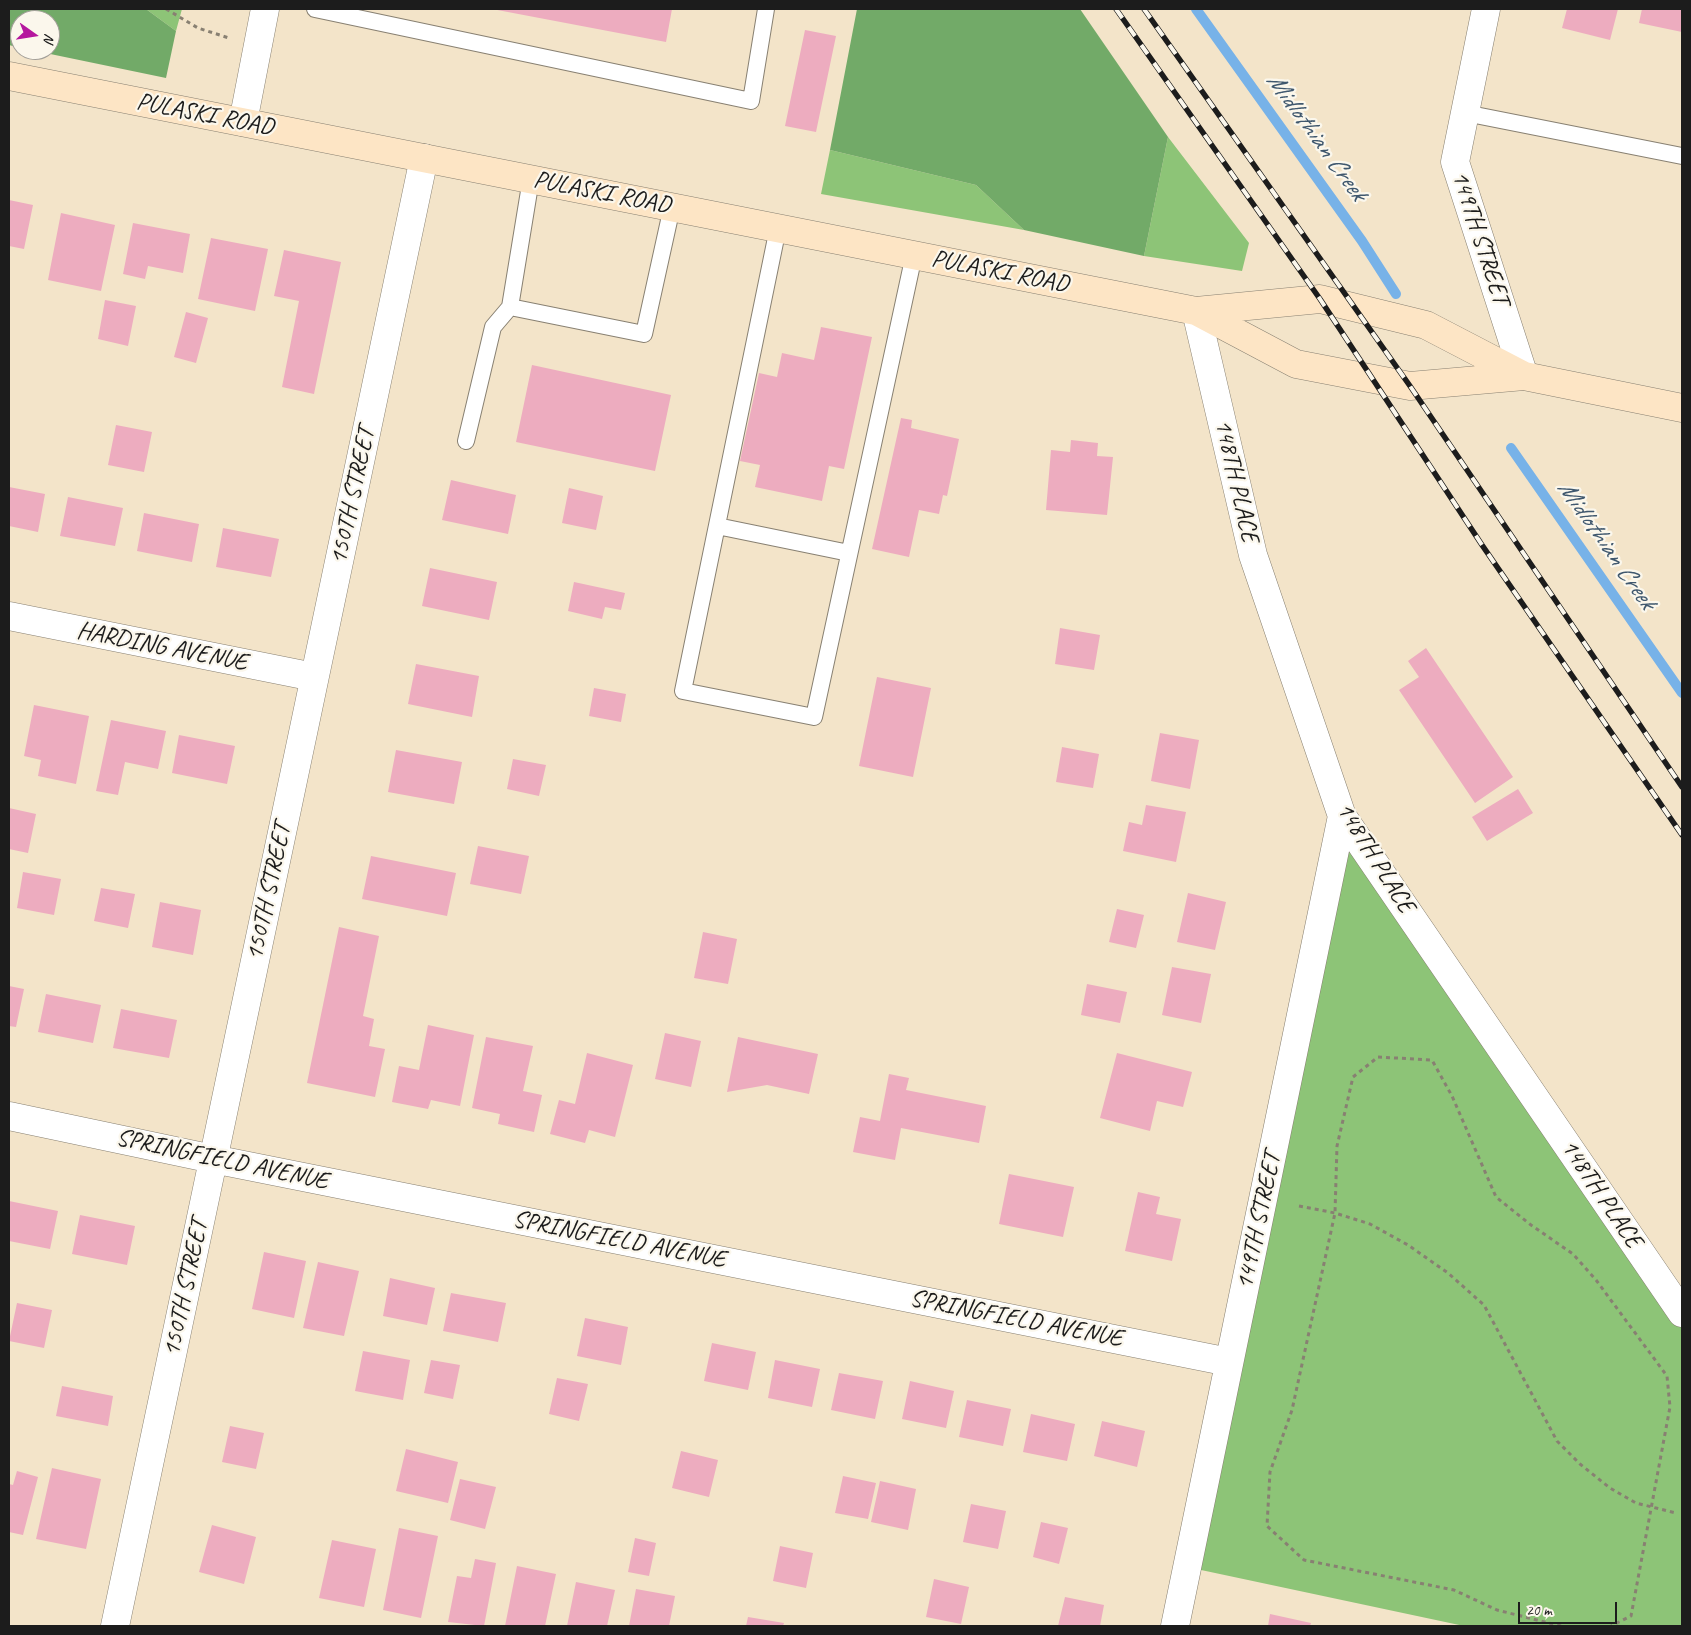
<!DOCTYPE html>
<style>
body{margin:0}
#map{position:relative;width:1691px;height:1635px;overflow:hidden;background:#f3e4c9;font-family:Caveat,sans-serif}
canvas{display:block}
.frame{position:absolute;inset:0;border:10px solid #1c1c1c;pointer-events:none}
.north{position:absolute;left:10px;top:10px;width:50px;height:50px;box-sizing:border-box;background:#fbf7ec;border:1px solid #a29f99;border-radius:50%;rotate:103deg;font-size:14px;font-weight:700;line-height:20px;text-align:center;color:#1c1c1c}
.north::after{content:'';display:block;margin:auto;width:18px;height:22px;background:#b5179e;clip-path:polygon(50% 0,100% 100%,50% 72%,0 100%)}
.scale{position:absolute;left:1518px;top:1602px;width:99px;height:22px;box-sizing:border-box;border:2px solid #1c1c1c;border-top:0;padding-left:6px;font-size:15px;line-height:18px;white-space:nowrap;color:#1c1c1c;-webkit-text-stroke:4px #fbf7ec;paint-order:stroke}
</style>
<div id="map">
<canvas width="1691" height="1635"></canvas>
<div class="frame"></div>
<div class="north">N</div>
<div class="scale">20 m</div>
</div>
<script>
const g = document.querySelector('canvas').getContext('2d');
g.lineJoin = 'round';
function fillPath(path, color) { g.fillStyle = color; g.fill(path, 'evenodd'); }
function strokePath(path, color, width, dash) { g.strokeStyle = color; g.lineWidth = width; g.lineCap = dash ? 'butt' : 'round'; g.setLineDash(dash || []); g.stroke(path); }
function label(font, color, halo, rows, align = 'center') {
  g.font = font + ' Caveat,sans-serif'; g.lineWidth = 4.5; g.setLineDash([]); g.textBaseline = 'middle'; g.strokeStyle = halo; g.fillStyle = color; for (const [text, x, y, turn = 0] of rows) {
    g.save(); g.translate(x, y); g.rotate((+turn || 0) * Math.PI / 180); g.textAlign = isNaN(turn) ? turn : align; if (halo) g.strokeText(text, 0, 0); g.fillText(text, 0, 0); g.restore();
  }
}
fillPath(new Path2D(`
 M146,9h36l-6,22z
 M1168,137l81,106 -7,28 -98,-15z
 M830,150l146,35 48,45 -203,-36z
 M1342,816l340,497v313h-218l-277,-59z`), '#8dc477');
fillPath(new Path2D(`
 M9,9h137l30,22 -10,47 -135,-28h19v-30h-30v28l-11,-3z
 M857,9h223l88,128 -24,119 -120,-26 -48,-45 -146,-35z`), '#72aa68');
strokePath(new Path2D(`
 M1196,9l166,232 34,53
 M1511,448l171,245`), '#77b2e8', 10);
fillPath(new Path2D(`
 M492,9h180l-6,33z
 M1567,9h51l-8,31 -48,-12z
 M1642,9h40v23l-43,-9z
 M805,30l31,6 -20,96 -31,-6z
 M9,200l24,5 -9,44 -15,-3z
 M61,213l54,12 -14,66 -53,-11z
 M133,223l57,11 -7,39 -35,-7 -3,13 -22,-5z
 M211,238l57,11 -13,62 -57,-12z
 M284,250l57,12 -27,132 -32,-7 17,-86 -25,-5z
 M105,300l31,6 -8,40 -30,-7z
 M186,312l22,6 -12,45 -22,-6z
 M821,327l51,10 -28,132 -15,-3 -7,35 -67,-14 5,-22 -20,-4 19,-88 18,4 5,-24 32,7z
 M532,365l139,30 -16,76 -139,-29z
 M901,418l11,2 -1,8 48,11 -12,57 -4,-1 -4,19 -20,-4 -10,47 -37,-8z
 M116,425l36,7 -8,40 -36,-7z
 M1071,440l27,3 -1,13 16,1 -6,58 -61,-5 5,-60 19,2z
 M451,480l65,15 -8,39 -66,-14z
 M9,487l36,7 -7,38 -29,-6z
 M569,488l34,8 -7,34 -34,-7z
 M68,497l55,11 -8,38 -55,-10z
 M144,513l55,11 -7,38 -55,-11z
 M223,528l56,11 -8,38 -55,-10z
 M430,568l67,14 -8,38 -67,-14z
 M574,582l51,11 -4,17 -16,-3 -3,12 -34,-8z
 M1060,628l40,7 -6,35 -39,-6z
 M1426,648l87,129 -38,26 -76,-113 20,-13 -11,-16z
 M416,664l63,12 -7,41 -64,-13z
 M877,677l54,11 -18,89 -54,-11z
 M594,688l32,6 -5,28 -32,-6z
 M34,705l55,11 -13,68 -38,-8 3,-16 -17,-4z
 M111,720l55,11 -8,38 -33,-7 -7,33 -22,-4z
 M1160,733l39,7 -9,49 -39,-8z
 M179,735l56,11 -8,38 -55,-11z
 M1062,747l37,7 -6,34 -37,-6z
 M396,750l66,12 -8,42 -66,-12z
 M513,759l33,6 -7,31 -32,-7z
 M1518,789l15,24 -46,28 -15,-24z
 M1146,805l40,7 -10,50 -53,-11 6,-29 13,3z
 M9,808l27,6 -8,39 -19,-4z
 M478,846l51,10 -8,38 -51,-10z
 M371,856l85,17 -9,43 -85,-17z
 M23,872l38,7 -7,36 -37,-7z
 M101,888l34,6 -7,34 -34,-7z
 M1188,893l38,9 -11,48 -38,-8z
 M160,902l41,8 -8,45 -41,-8z
 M1117,909l27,6 -8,33 -27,-6z
 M339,927l40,9 -16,80 11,3 -5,27 16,3 -10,48 -68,-14z
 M703,932l34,7 -9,45 -34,-6z
 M1172,967l39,7 -10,49 -39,-8z
 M1087,984l40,8 -7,31 -39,-8z
 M9,986l15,3 -8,38 -7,-1z
 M46,994l55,11 -8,38 -55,-11z
 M121,1009l56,11 -8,38 -56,-10z
 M428,1025l46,10 -14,71 -29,-6 -3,9 -36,-7 7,-36 20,4z
 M665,1033l36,8 -10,46 -36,-8z
 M486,1037l47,9 -10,45 19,4 -8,37 -36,-8 2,-10 -28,-6z
 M738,1037l80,17 -9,40 -42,-9 -40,7z
 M587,1053l46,12 -18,72 -26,-7 -4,13 -35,-9 9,-34 16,4z
 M1117,1053l75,19 -9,35 -26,-6 -7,30 -50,-13z
 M889,1074l20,4 -3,12 80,16 -7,37 -78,-15 -6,32 -42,-8 7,-35 20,4z
 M1009,1174l65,13 -11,50 -64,-13z
 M1138,1192l22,5 -4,17 25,5 -9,42 -47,-10z
 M9,1201l49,10 -8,38 -41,-8z
 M80,1215l55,11 -8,39 -55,-11z
 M264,1252l42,9 -12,57 -42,-9z
 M318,1262l41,9 -15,65 -41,-8z
 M390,1278l45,10 -8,37 -44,-9z
 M451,1293l55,10 -8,39 -55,-11z
 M17,1303l35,7 -8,38 -35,-7z
 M585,1318l43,9 -7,38 -44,-9z
 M712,1343l44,9 -8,38 -44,-9z
 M363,1351l47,9 -7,40 -48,-9z
 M431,1360l29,5 -7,34 -29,-6z
 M775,1360l45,9 -8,38 -44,-9z
 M839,1373l44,8 -8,38 -44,-9z
 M557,1378l31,6 -9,37 -30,-7z
 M910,1381l44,10 -8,37 -44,-9z
 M62,1386l51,10 -5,30 -52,-10z
 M967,1400l44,9 -8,37 -44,-9z
 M1031,1414l44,10 -8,37 -44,-9z
 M1102,1421l43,10 -8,36 -43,-11z
 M230,1426l34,7 -8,36 -34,-7z
 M406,1449l52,13 -10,41 -52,-12z
 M681,1451l37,9 -9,37 -37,-9z
 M52,1468l49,11 -15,70 -50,-10z
 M17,1471l21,6 -15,58 -14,-3v-48l4,1z
 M843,1476l33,7 -8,36 -33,-6z
 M460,1479l36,8 -11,42 -35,-9z
 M880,1481l36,8 -8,41 -37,-8z
 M971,1504l35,7 -8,38 -35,-7z
 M1041,1522l27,6 -9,36 -26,-7z
 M212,1525l44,12 -12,47 -45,-12z
 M399,1528l39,8 -17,82 -38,-8z
 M635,1538l21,5 -7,33 -21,-4z
 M332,1540l44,9 -12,58 -45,-9z
 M780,1546l33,7 -7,35 -33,-7z
 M475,1559l21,4 -12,63 -36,-4 9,-46 14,2z
 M517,1566l39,8 -11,52h-40z
 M934,1579l35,8 -8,37 -35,-7z
 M576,1582l39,8 -8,36h-40z
 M636,1589l39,7 -6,30h-40z
 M1065,1597l39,8 -4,21h-42z
 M1270,1614l41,9 -1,3h-42z
 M748,1617l36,6 -1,3h-37z`), '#edacbf');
const lane = new Path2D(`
 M315,9l436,92 15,-92
 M1465,113l217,43
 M531,179l-21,128 134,27 28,-127
 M778,228l-95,463 131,26 100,-462
 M466,441l27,-114 17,-20
 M717,526l132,27`);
const street = new Path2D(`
 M1486,9l-31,153 69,214
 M243,122l22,-113
 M1196,311l57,244 89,261 340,497
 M9,616l305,61
 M9,1116l204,43 1016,203
 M115,1626l309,-1468
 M1175,1626l167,-810`);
const secondary = new Path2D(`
 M9,76l1187,235 100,53 114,22 114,-10 158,32
 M1196,311l124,-12 106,26 98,51`);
strokePath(lane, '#888072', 18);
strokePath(street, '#888072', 29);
strokePath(secondary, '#888072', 29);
strokePath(new Path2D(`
 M166,9l32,19 31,10
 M1299,1206l36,7 35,11 38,21 40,28 36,32 73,136 23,23 30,24 26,15 40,10
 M1561,1626l-64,-16 -43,-20 -150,-30 -37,-34 3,-54 22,-62 43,-197 2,-67 16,-69 25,-20 54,3 20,36 44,101 35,28 42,29 23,26 71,96 3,31 -39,209 -20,10`), '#888072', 3, [4, 4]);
strokePath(lane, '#fff', 16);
strokePath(street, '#fff', 28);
strokePath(secondary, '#fde5c5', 28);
const rail = new Path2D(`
 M1116,9l204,290 162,246 200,290
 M1144,9l266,377 272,401`);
strokePath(rail, '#1c1c1c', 5.5);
strokePath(rail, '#fbf7ec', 4, [11]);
label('25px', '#1c1c1c', '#fbf7ec', [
 ["PULASKI ROAD",205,115,11],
 ["PULASKI ROAD",602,193,11],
 ["149TH STREET",1480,238,72],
 ["PULASKI ROAD",1000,272,11],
 ["148TH PLACE",1236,481,77],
 ["150TH STREET",353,496,-78],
 ["HARDING AVENUE",162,647,11],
 ["148TH PLACE",1375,858,58],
 ["150TH STREET",269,892,-78],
 ["SPRINGFIELD AVENUE",222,1160,12],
 ["148TH PLACE",1601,1194,56],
 ["149TH STREET",1259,1221,-78],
 ["SPRINGFIELD AVENUE",619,1240,11],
 ["150TH STREET",186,1288,-78],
 ["SPRINGFIELD AVENUE",1016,1319,11]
]);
label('italic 26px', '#40586e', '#fbf7ec', [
 ["Midlothian Creek",1316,137,54],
 ["Midlothian Creek",1606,545,55]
]);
</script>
